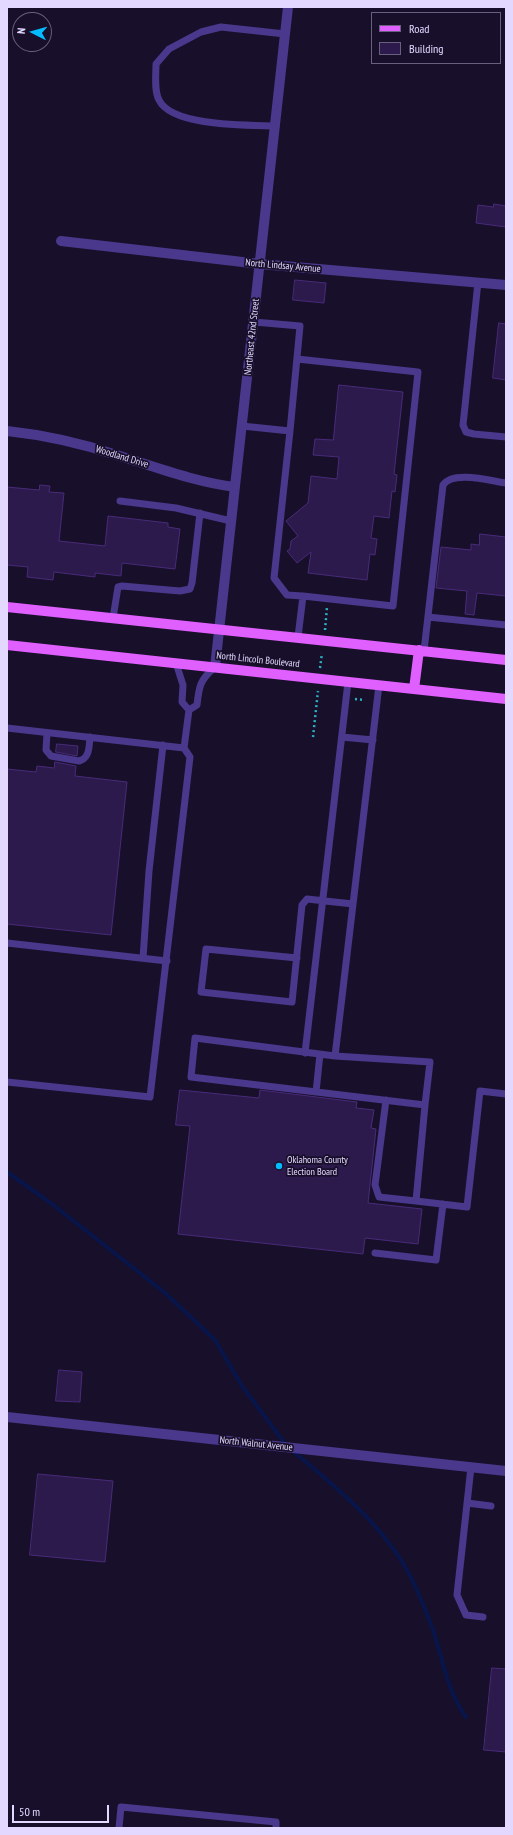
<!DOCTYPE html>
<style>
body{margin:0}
#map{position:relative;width:513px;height:1835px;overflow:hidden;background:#180f2a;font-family:"PT Sans Narrow",sans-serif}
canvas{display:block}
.frame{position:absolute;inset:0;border:8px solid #e3d8ff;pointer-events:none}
.legend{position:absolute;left:371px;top:12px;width:130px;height:52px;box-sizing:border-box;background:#180f2a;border:1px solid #695f7f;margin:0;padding:5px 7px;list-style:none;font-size:12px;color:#e3d8ff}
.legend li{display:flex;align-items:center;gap:8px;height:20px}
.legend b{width:20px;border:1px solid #695f7f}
.north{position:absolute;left:12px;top:12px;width:40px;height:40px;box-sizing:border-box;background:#180f2a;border:1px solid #695f7f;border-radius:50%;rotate:276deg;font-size:11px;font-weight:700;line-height:16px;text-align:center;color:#e3d8ff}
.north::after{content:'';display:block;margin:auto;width:14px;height:18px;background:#04bbff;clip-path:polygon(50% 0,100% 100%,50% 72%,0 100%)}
.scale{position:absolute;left:12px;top:1805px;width:97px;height:18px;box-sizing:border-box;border:2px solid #e3d8ff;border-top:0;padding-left:5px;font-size:12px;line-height:14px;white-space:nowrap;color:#e3d8ff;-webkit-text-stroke:3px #180f2a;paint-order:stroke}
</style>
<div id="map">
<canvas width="513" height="1835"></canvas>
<div class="frame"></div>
<ul class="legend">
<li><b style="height:5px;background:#df5fff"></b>Road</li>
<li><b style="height:11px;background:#2d1a4c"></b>Building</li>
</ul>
<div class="north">N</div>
<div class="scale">50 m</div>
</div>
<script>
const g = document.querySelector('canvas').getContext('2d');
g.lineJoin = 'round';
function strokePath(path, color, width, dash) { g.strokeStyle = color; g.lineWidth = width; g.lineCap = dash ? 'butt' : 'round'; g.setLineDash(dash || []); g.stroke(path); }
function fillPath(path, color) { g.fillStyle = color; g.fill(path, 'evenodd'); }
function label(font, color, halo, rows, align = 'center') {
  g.font = font + ' "PT Sans Narrow",sans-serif'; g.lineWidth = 3.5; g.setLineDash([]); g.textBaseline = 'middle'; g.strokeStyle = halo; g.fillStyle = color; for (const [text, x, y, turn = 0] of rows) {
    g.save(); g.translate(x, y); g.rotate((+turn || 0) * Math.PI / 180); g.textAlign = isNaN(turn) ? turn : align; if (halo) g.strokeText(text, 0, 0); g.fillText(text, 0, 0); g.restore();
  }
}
strokePath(new Path2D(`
 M7,1172l45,32 112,88 51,48 27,46 44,59
 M293,1451c46,39 98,80 123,137 6,14 13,30 18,45 9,29 14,59 32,84`), '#08154a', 4);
const building = new Path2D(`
 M494,204l12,2v21l-30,-4 2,-18 15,2z
 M295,280l31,3 -2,20 -31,-3z
 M499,323l7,1v56l-13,-2z
 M339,385l64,7 -9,82 3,1 -2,17 -3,-1 -3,27 -15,-2 -3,22 6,1 -2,16 -5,-1 -3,26 -59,-7 3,-21 -14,11 -10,-12 3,-2 1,-8 7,-5 -12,-15 22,-18 3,-27 26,3 2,-22 -26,-2 2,-16 18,1z
 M40,485l10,1 -1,6 15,1 -5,48 46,5 3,-30 60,7v4l12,2 -5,40 -53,-6 -1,13 -26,-3v4l-41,-5 -1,8 -26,-3 1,-10 -21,-2v-78l32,3z
 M480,534l26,3v59l-29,-3 -3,22 -9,-1 2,-23 -31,-3 5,-41 30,3v-6l8,1z
 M57,744l21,2 -1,10 -21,-4z
 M55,762l21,4 -1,10 52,6 -16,153 -104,-11v-155l29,3 1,-6 17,2z
 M180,1090l79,8 1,-8 97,12 -1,6 18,2 -3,18 5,1 -8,74 54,6 -4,35 -53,-6 -2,16 -185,-20 12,-108 -14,-1z
 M59,1370l23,2 -2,30 -24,-1z
 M38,1474l75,7 -8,81 -75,-7z
 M492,1668l14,1v83l-22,-2z`);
fillPath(building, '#2d1a4c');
strokePath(building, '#482b79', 1);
strokePath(new Path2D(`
 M325,630l2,-23
 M320,668l2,-15
 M355,699l10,1
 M313,737l5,-46`), '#2ab1c2', 2.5, [2, 3]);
strokePath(new Path2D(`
 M276,126c-27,-1 -104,1 -117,-26 -5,-9 -3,-26 -3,-36l13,-15 32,-17 20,-5 64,7
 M478,282l-15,143 3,7 8,2 32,3
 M297,359l121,13 -25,234 -90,-10
 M242,426l48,5 10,-105 -46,-4
 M290,431l-16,147 13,17 16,1 -5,41
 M120,501l56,7 55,13
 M428,617l78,8
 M113,618l5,-31 4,-1 58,5 10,-2 2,-6 8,-70
 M424,651l19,-166c10,-15 48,-4 63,-2
 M189,710l8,-5c2,-19 3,-25 18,-38
 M7,728l177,20
 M47,733l-1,17 5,6 28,5c11,-3 10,-15 11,-24
 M342,737l31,3
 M7,943l160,18
 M143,958l6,-87 14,-126
 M297,958l-91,-9 -5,43 91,10 10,-97 5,-6 46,5
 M195,1038l140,18 95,6 -5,43 -234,-28z
 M305,1053l43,-371
 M335,1056l44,-371
 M7,1082l143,15 40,-340 -6,-9 5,-38 -7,-8 1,-17 -7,-22
 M316,1092l4,-38
 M386,1100l-11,85 4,12 37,4 9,-96
 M416,1201l51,6 13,-116 26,3
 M375,1253l61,7 7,-56
 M471,1467l-14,128 9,20 17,2
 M467,1503l24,3
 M119,1828l2,-21 155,15v6`), '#49388b', 7);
strokePath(new Path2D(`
 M61,241l199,23 246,21
 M7,431c38,4 77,13 113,25 39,12 75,26 115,31
 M215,667l73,-660
 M7,1417l499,54`), '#49388b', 10);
strokePath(new Path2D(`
 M7,607l499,53
 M7,645l499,54
 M414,689l5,-39`), '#df5fff', 10);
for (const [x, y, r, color] of [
 [279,1166,4,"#04bbff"]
]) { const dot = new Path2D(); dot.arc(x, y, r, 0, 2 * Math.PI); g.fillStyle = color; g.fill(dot); strokePath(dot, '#180f2a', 1.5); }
label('10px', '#e3d8ff', '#180f2a', [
 ["North Lindsay Avenue",283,266,5],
 ["Northeast 42nd Street",252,337,-84],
 ["Woodland Drive",122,457,17],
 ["North Lincoln Boulevard",258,660,6],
 ["North Walnut Avenue",256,1444,6]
]);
label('10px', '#e3d8ff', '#180f2a', [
 ["Oklahoma County",287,1160],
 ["Election Board",287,1172]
], 'left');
</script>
